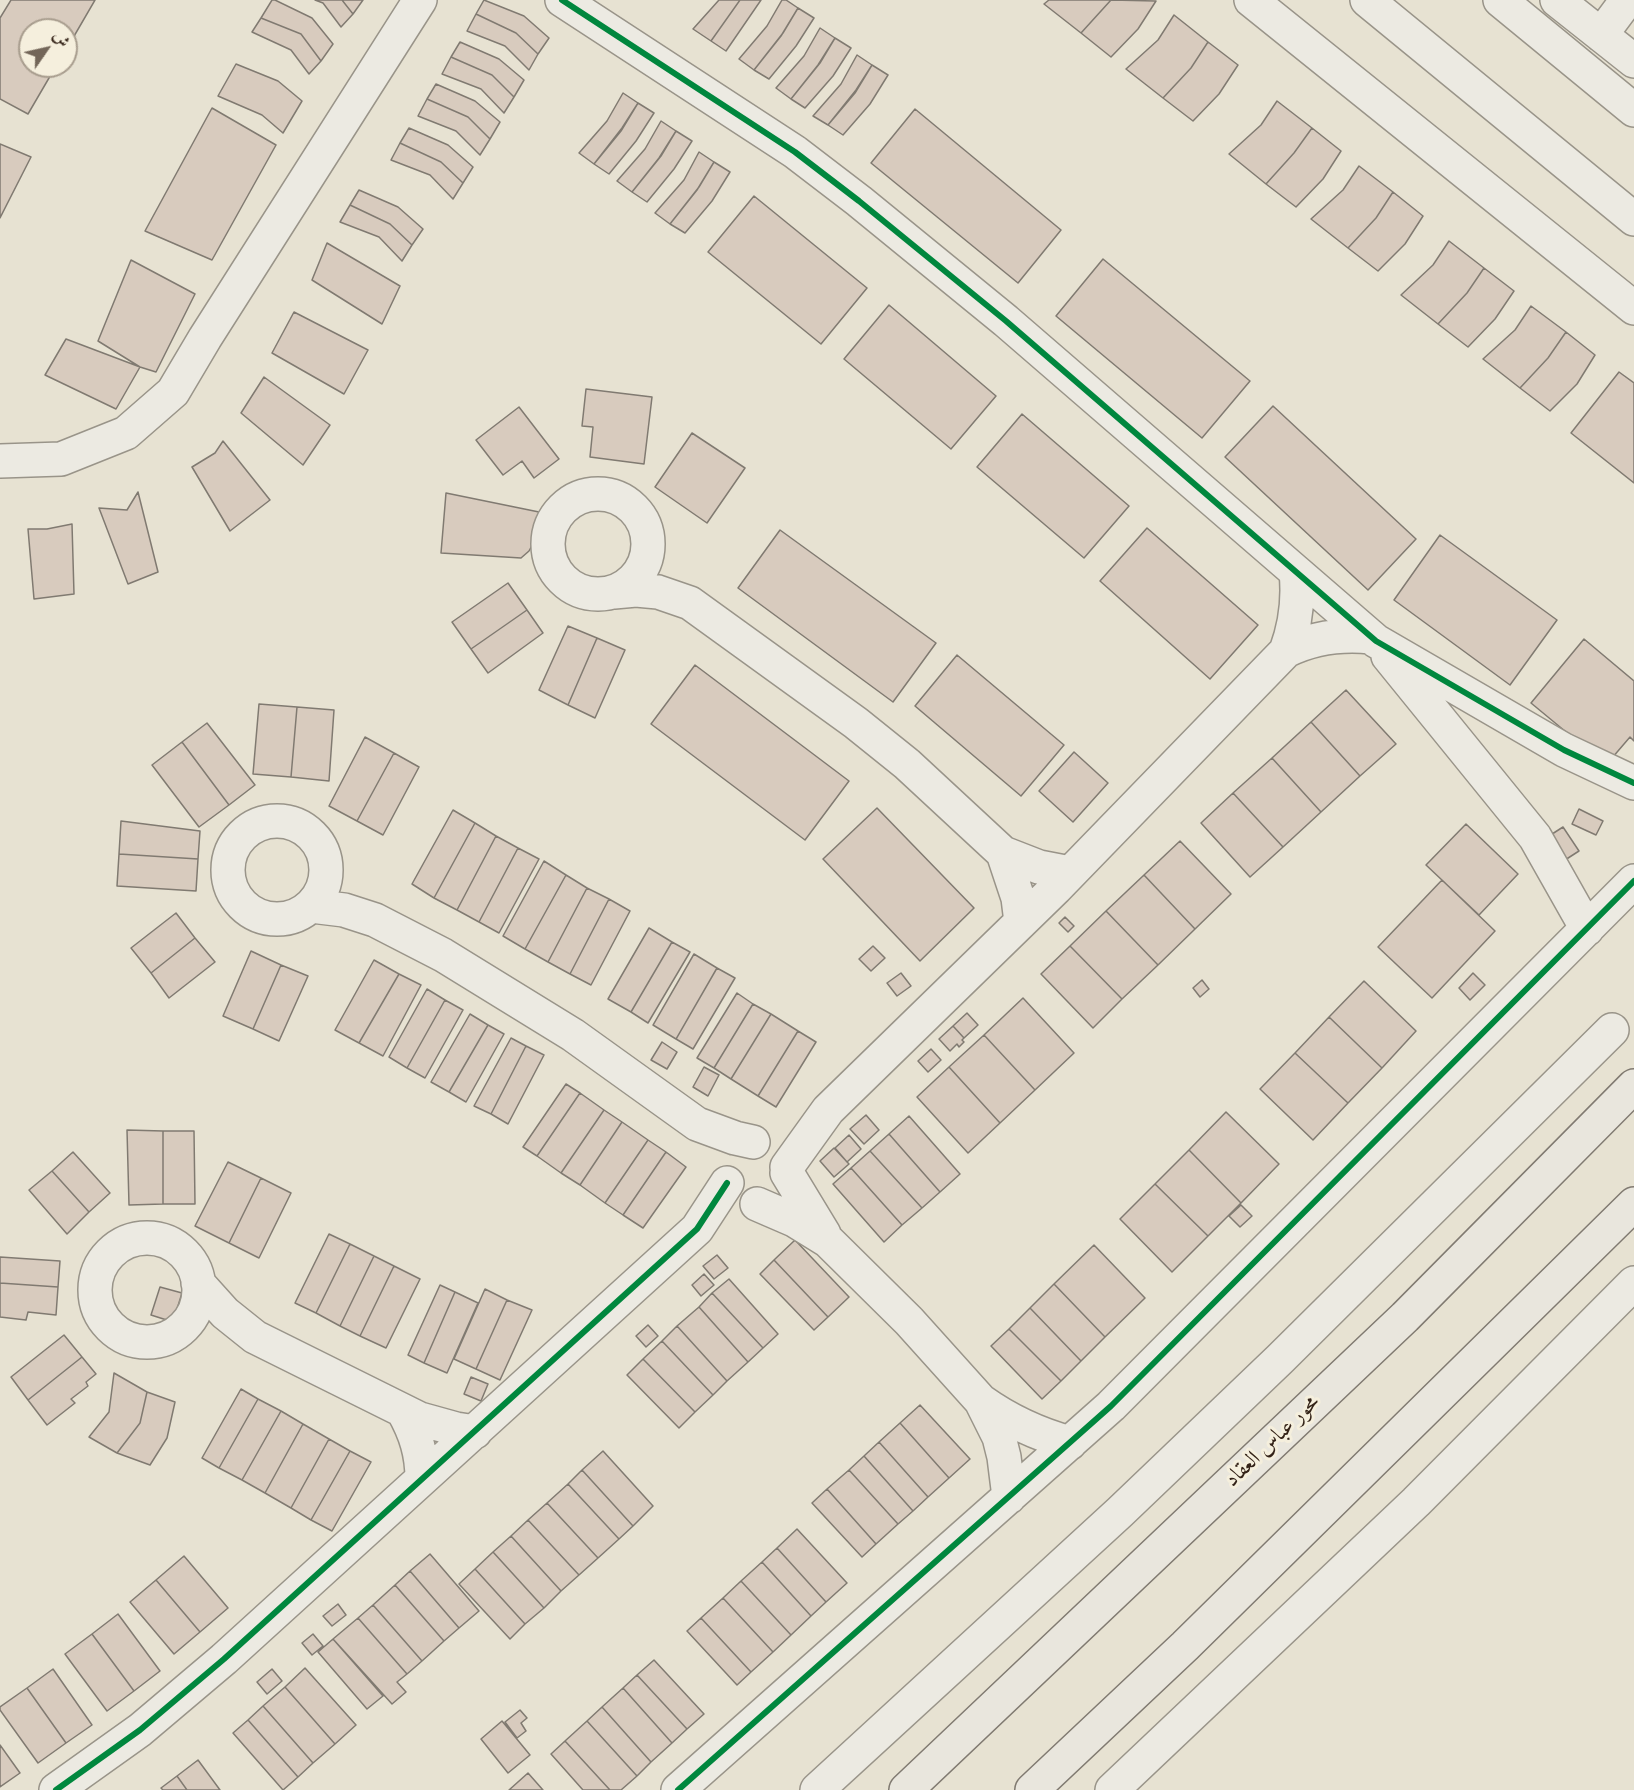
<!DOCTYPE html>
<meta charset="utf-8">
<style>
body{margin:0}
#map{position:relative;width:1634px;height:1790px;overflow:hidden;background:#e7e2d2;font-family:"IM FELL DW Pica",Amiri,serif}
canvas{display:block}
.north{position:absolute;left:18px;top:18px;width:60px;height:60px;box-sizing:border-box;background:#f5efdd;border:2px solid #a89d8e;border-radius:50%;rotate:56deg;font-size:16px;font-weight:700;line-height:24px;text-align:center;color:#342318}
.north::after{content:'';display:block;margin:auto;width:21px;height:27px;background:#736659;clip-path:polygon(50% 0,100% 100%,50% 72%,0 100%)}
</style>
<div id="map">
<canvas width="1634" height="1790"></canvas>
<div class="north">ش</div>
</div>
<script>
const g = document.querySelector('canvas').getContext('2d');
g.lineJoin = 'round';
function fillPath(path, color) { g.fillStyle = color; g.fill(path, 'evenodd'); }
function strokePath(path, color, width, dash) { g.strokeStyle = color; g.lineWidth = width; g.lineCap = dash ? 'butt' : 'round'; g.setLineDash(dash || []); g.stroke(path); }
function label(font, color, halo, rows, align = 'center') {
  g.font = font + ' "IM FELL DW Pica",Amiri,serif'; g.lineWidth = 6; g.setLineDash([]); g.textBaseline = 'middle'; g.strokeStyle = halo; g.fillStyle = color; for (const [text, x, y, turn = 0] of rows) {
    g.save(); g.translate(x, y); g.rotate((+turn || 0) * Math.PI / 180); g.textAlign = isNaN(turn) ? turn : align; if (halo) g.strokeText(text, 0, 0); g.fillText(text, 0, 0); g.restore();
  }
}
const building = new Path2D(`
 M11,0h84l-29,50v-20h-36v36h26l-28,48 -28,-15v-81z
 M272,0h3l37,18 21,26 -12,17 -20,-27 -40,-16z
 M315,0h27l11,14 -12,13 -18,-24z
 M342,0h21l-10,14z
 M484,0l40,16 25,22 -11,16 -22,-21 -40,-19z
 M719,0h21l-29,41 -18,-12z
 M740,0h21l-35,51 -15,-10z
 M782,0h4l12,8 -17,28 -27,34 -15,-11 28,-33z
 M1049,0h62l-30,33 -37,-29z
 M1111,0l45,1 -18,28 -27,28 -30,-24z
 M798,8l16,10 -18,28 -27,33 -15,-9 29,-37z
 M476,14l40,19 22,21 -9,16 -24,-24 -38,-15z
 M1174,15l34,27 -17,26 -28,30 -37,-29 32,-29z
 M261,18l40,16 20,27 -12,13 -18,-24 -39,-18z
 M820,28l15,10 -17,27 -27,34 -15,-11 28,-32z
 M835,38l16,10 -18,28 -28,32 -14,-9 29,-36z
 M460,42l39,17 25,21 -10,17 -22,-22 -41,-18z
 M1208,42l30,23 -19,29 -26,27 -30,-23 28,-30z
 M857,55l15,10 -17,28 -27,32 -15,-9 28,-32z
 M451,57l41,18 22,22 -10,16 -23,-24 -39,-15z
 M236,64l42,17 24,20 -19,32 -21,-18 -44,-19z
 M872,65l16,10 -18,29 -27,31 -15,-10 28,-35z
 M436,84l39,17 25,21 -10,17 -22,-22 -41,-18z
 M623,93l15,10 -17,28 -27,33 -15,-11 28,-32z
 M427,99l41,18 22,22 -10,16 -24,-24 -38,-15z
 M1277,101l35,27 -18,25 -28,31 -37,-30 32,-29z
 M638,103l16,10 -18,28 -27,33 -15,-10 28,-36z
 M212,108l64,37 -64,115 -67,-29z
 M915,109l146,121 -43,53 -147,-120z
 M661,121l15,10 -17,27 -27,34 -15,-11 28,-32z
 M409,128l39,17 25,22 -10,16 -22,-21 -41,-19z
 M1312,128l29,23 -18,28 -27,28 -30,-23 28,-31z
 M676,131l16,10 -18,28 -27,33 -15,-10 29,-36z
 M400,143l41,19 22,21 -10,16 -23,-24 -39,-15z
 M0,144l31,13 -31,61z
 M699,152l15,10 -17,28 -27,34 -15,-11 29,-33z
 M714,162l16,10 -18,29 -27,32 -15,-9 29,-37z
 M1359,166l34,26 -17,26 -28,30 -37,-29 32,-29z
 M359,190l39,17 25,22 -11,16 -22,-21 -40,-19z
 M1393,192l30,24 -18,28 -27,27 -30,-23 28,-30z
 M754,196l113,92 -46,56 -113,-92z
 M350,205l40,19 22,21 -10,16 -23,-24 -39,-15z
 M1449,241l35,27 -17,25 -29,31 -37,-29 32,-30z
 M327,243l73,43 -18,38 -70,-44z
 M1103,259l147,122 -48,57 -146,-122z
 M131,260l64,34 -39,78 -16,-5 -42,-26z
 M1484,268l30,23 -19,28 -27,28 -30,-23 29,-31z
 M889,305l107,91 -45,53 -107,-90z
 M1531,306l35,26 -18,26 -28,30 -37,-29 32,-29z
 M294,312l74,38 -24,44 -72,-41z
 M1566,332l29,23 -18,29 -27,27 -30,-23 28,-30z
 M66,339l74,28 -24,42 -71,-34z
 M1619,372l15,11v100l-63,-50z
 M264,377l66,48 -27,40 -62,-52z
 M586,389l66,8 -8,67 -54,-7 3,-30 -11,-1z
 M1273,406l143,133 -48,51 -143,-133z
 M519,407l40,52 -25,19 -12,-17 -19,14 -27,-35z
 M1022,414l107,92 -45,52 -107,-91z
 M692,433l53,35 -38,55 -52,-36z
 M223,441l47,59 -40,31 -38,-64 23,-14z
 M138,492l20,80 -30,12 -29,-76 28,2z
 M446,493l93,19 -4,28 -6,11 -8,7 -80,-5z
 M72,524l2,70 -40,5 -6,-70h19z
 M1147,528l111,97 -48,54 -110,-98z
 M780,530l156,113 -43,59 -155,-114z
 M1440,535l117,85 -47,65 -116,-85z
 M508,583l19,27 -56,39 -19,-27z
 M527,610l16,23 -55,40 -17,-24z
 M568,626l29,12 -29,67 -29,-15z
 M597,638l28,12 -30,68 -27,-13z
 M1584,639l50,42v60l-4,-4 -24,28 -75,-62z
 M957,655l107,90 -43,51 -106,-90z
 M695,665l154,116 -44,59 -154,-116z
 M1346,690l50,54 -36,32 -49,-54z
 M259,704l38,3 -6,70 -38,-3z
 M297,707l37,3 -5,71 -38,-4z
 M1311,722l49,54 -39,36 -49,-54z
 M207,723l48,62 -26,20 -47,-63z
 M365,737l29,16 -37,68 -28,-15z
 M182,742l47,63 -30,22 -47,-62z
 M1074,752l34,31 -35,39 -34,-31z
 M394,753l25,14 -36,68 -26,-14z
 M1272,758l49,54 -38,35 -50,-54z
 M1233,793l50,54 -33,30 -49,-54z
 M877,808l97,100 -54,53 -97,-102z
 M1579,809l24,12 -7,14 -24,-11z
 M453,810l22,13 -41,75 -22,-14z
 M121,821l79,10 -2,28 -79,-5z
 M475,823l21,13 -39,74 -23,-12z
 M1466,824l52,50 -39,41 -53,-50z
 M1563,827l16,24 -14,9 -16,-24z
 M496,836l22,12 -39,74 -22,-12z
 M1180,841l51,53 -36,35 -51,-54z
 M518,848l21,11 -40,74 -20,-11z
 M119,854l79,5 -2,32 -79,-5z
 M544,861l22,14 -41,74 -22,-13z
 M566,875l21,13 -39,74 -23,-13z
 M1144,875l51,54 -37,36 -52,-54z
 M1442,880l53,51 -63,67 -54,-51z
 M587,888l22,11 -39,75 -22,-12z
 M609,899l21,12 -39,74 -21,-11z
 M1106,911l52,54 -36,34 -52,-53z
 M176,913l19,25 -44,35 -20,-25z
 M1065,917l9,9 -6,6 -9,-9z
 M649,928l23,14 -41,70 -23,-13z
 M195,938l20,24 -46,36 -18,-25z
 M672,942l18,10 -42,71 -17,-11z
 M873,946l12,12 -14,13 -12,-12z
 M1070,946l52,53 -29,29 -52,-54z
 M251,951l30,14 -28,64 -30,-13z
 M694,954l23,14 -41,71 -23,-14z
 M374,960l25,14 -40,69 -24,-13z
 M281,965l27,11 -29,65 -26,-12z
 M717,968l18,10 -42,71 -17,-10z
 M901,973l10,13 -14,10 -10,-13z
 M1473,973l12,12 -15,15 -11,-12z
 M399,974l22,11 -38,71 -24,-13z
 M1202,980l7,9 -9,8 -7,-9z
 M1364,981l52,50 -34,37 -53,-51z
 M427,989l18,11 -38,68 -18,-11z
 M737,993l16,11 -39,64 -17,-10z
 M1023,998l51,55 -39,37 -51,-55z
 M445,1000l18,10 -38,68 -18,-10z
 M753,1004l18,10 -40,65 -17,-11z
 M967,1013l11,12 -14,13 -11,-12z
 M470,1014l18,11 -39,67 -18,-10z
 M771,1014l27,17 -40,65 -27,-17z
 M1329,1017l53,51 -34,35 -53,-50z
 M488,1025l16,9 -38,68 -17,-10z
 M953,1026l11,12 -2,2 2,2 -5,5 -2,-3 -7,7 -11,-12z
 M798,1031l18,11 -40,65 -18,-11z
 M984,1035l51,55 -35,33 -51,-56z
 M511,1038l15,8 -35,68 -17,-8z
 M662,1042l15,10 -10,17 -16,-9z
 M526,1046l18,9 -36,69 -17,-10z
 M931,1049l10,11 -13,12 -10,-11z
 M1295,1053l53,50 -35,37 -53,-51z
 M704,1067l15,8 -11,21 -15,-9z
 M949,1067l51,56 -32,30 -51,-56z
 M566,1084l14,9 -43,63 -14,-9z
 M580,1093l24,17 -43,63 -24,-17z
 M604,1110l18,12 -42,63 -19,-12z
 M1226,1112l53,52 -38,39 -52,-53z
 M866,1115l13,15 -15,14 -14,-15z
 M909,1116l51,58 -20,18 -51,-58z
 M622,1122l26,18 -43,63 -25,-18z
 M127,1130l36,1v73l-34,1z
 M163,1131h31l1,73h-32z
 M889,1134l51,58 -18,16 -52,-57z
 M849,1135l12,14 -14,13 -12,-14z
 M648,1140l18,12 -43,63 -18,-12z
 M834,1148l15,16 -15,13 -14,-16z
 M1189,1150l52,53 -33,33 -53,-52z
 M870,1151l52,57 -20,17 -51,-57z
 M73,1152l37,41 -21,19 -37,-41z
 M666,1152l20,15 -43,61 -20,-13z
 M228,1162l33,16 -32,65 -34,-17z
 M851,1168l51,57 -18,17 -51,-58z
 M52,1171l37,41 -22,22 -38,-44z
 M261,1178l30,15 -32,65 -30,-15z
 M1155,1184l53,52 -36,36 -52,-53z
 M1241,1205l11,11 -12,11 -11,-11z
 M329,1234l21,10 -34,69 -21,-10z
 M795,1240l54,57 -21,20 -54,-57z
 M350,1244l24,12 -34,70 -24,-13z
 M1094,1245l51,53 -40,39 -51,-53z
 M717,1255l11,13 -14,11 -11,-13z
 M374,1256l20,10 -34,70 -20,-10z
 M0,1257l60,4 -2,26 -58,-4z
 M774,1260l54,57 -14,13 -54,-56z
 M394,1266l26,13 -34,69 -26,-12z
 M704,1274l10,11 -13,11 -9,-11z
 M729,1279l49,55 -15,14 -51,-55z
 M0,1283l58,4 -2,28 -28,-3 -2,8 -26,-3z
 M1054,1284l51,53 -24,24 -51,-53z
 M440,1285l15,7 -31,71 -16,-8z
 M160,1287l22,6 -9,29 -22,-7z
 M485,1289l22,11 -31,69 -22,-10z
 M455,1292l23,11 -31,70 -23,-10z
 M712,1293l51,55 -15,14 -49,-55z
 M507,1300l25,10 -32,70 -24,-11z
 M699,1307l49,55 -21,19 -50,-55z
 M1030,1308l51,53 -20,20 -52,-52z
 M648,1325l10,11 -12,11 -10,-11z
 M677,1326l50,55 -14,14 -51,-54z
 M1009,1329l52,52 -19,18 -51,-53z
 M64,1335l18,22 -54,43 -17,-23z
 M662,1341l51,54 -18,17 -52,-53z
 M82,1357l14,17 -10,8 2,4 -17,13 4,4 -28,22 -19,-25z
 M643,1359l52,53 -16,16 -52,-53z
 M114,1373l33,19 -7,31 -23,30 -28,-16 20,-25z
 M471,1377l17,7 -7,17 -17,-7z
 M241,1389l17,10 -39,69 -17,-10z
 M147,1392l28,10 -8,36 -17,27 -33,-12 23,-30z
 M258,1399l23,12 -39,69 -23,-12z
 M920,1405l50,54 -21,19 -49,-55z
 M281,1411l22,13 -38,69 -23,-13z
 M900,1423l49,55 -21,19 -49,-55z
 M303,1424l26,15 -38,69 -26,-15z
 M329,1439l21,12 -39,69 -20,-12z
 M879,1442l49,55 -15,14 -49,-55z
 M350,1451l21,11 -39,69 -21,-11z
 M603,1451l50,55 -20,20 -51,-56z
 M864,1456l49,55 -15,13 -49,-54z
 M582,1470l51,56 -14,13 -51,-55z
 M849,1470l49,54 -22,20 -49,-55z
 M568,1484l51,55 -21,19 -51,-55z
 M827,1489l49,55 -14,13 -50,-54z
 M547,1503l51,55 -19,17 -51,-55z
 M528,1520l51,55 -18,16 -50,-55z
 M797,1529l50,54 -21,19 -49,-54z
 M511,1536l50,55 -17,17 -51,-56z
 M777,1548l49,54 -15,14 -49,-54z
 M493,1552l51,56 -19,16 -50,-55z
 M430,1554l49,57 -20,17 -49,-57z
 M184,1556l44,52 -28,24 -44,-52z
 M762,1562l49,54 -20,19 -50,-54z
 M475,1569l50,55 -15,15 -51,-55z
 M410,1571l49,57 -15,13 -49,-56z
 M156,1580l44,52 -26,22 -44,-52z
 M741,1581l50,54 -18,17 -50,-54z
 M395,1585l49,56 -22,20 -49,-56z
 M723,1598l50,54 -22,20 -50,-54z
 M338,1604l8,11 -14,11 -9,-10z
 M373,1605l49,56 -15,13 -49,-56z
 M118,1614l42,57 -26,20 -42,-57z
 M358,1618l49,56 -10,8 9,10 -14,12 -59,-65z
 M701,1618l50,54 -14,13 -50,-54z
 M92,1634l42,57 -27,20 -42,-57z
 M313,1634l10,12 -11,9 -10,-12z
 M333,1639l50,57 -16,13 -49,-57z
 M654,1660l50,54 -17,15 -50,-54z
 M305,1668l51,57 -21,19 -50,-57z
 M53,1669l39,56 -26,18 -39,-55z
 M272,1669l10,12 -15,13 -10,-12z
 M637,1675l50,54 -15,14 -49,-55z
 M285,1687l50,57 -22,19 -50,-57z
 M27,1688l39,55 -28,20 -38,-53v-3z
 M623,1688l49,55 -21,19 -49,-55z
 M263,1706l50,57 -15,14 -50,-57z
 M602,1707l49,55 -14,14 -50,-55z
 M520,1710l7,8 -6,5 5,8 -9,7 -12,-16z
 M248,1720l50,57 -15,13 -50,-57z
 M502,1721l28,34 -22,18 -27,-34z
 M587,1721l50,55 -16,14h-11l-45,-49z
 M565,1741l45,49h-27l-32,-36z
 M0,1745l20,28 -20,14z
 M198,1760l22,30h-33l-10,-14z
 M528,1773l15,17h-34z
 M177,1776l10,14h-24l-2,-2z`);
fillPath(building, '#d8cbbe');
strokePath(building, '#807a71', 1.5);
const minor = new Path2D(`
 M562,0l233,152 64,49 147,120 370,320 188,109 70,33
 M1251,0l383,308
 M1367,0l267,219
 M1500,0l134,110
 M1557,0l77,61
 M1601,35l26,-35
 M0,461l61,-2 65,-26 47,-41 32,-54 215,-338
 M548 544a50 50 0 1 1 100 0a50 50 0 1 1-100 0Z
 M614,592l22,-2 22,2 32,11 166,120 51,41 96,89 36,14 31,6
 M1286,651c10,-27 13,-51 10,-79
 M1388,656l147,181 52,92
 M228 870a49 49 0 1 1 98 0a49 49 0 1 1-98 0Z
 M1003,853l15,45 3,24
 M311,906l33,4 31,10 68,35 130,80 124,89 38,14 18,4
 M787,1167l41,-57 228,-222 230,-237c28,-14 55,-17 85,-14
 M787,1173l37,61
 M757,1204l37,16 34,21 81,80 72,80 18,36 5,20 5,40
 M95 1290a52 52 0 1 1 104 0a52 52 0 1 1-104 0Z
 M198,1283l27,30 30,24 165,82 36,10 19,3
 M981,1401c28,20 56,33 89,42
 M403,1411c13,23 19,43 19,68
 M56,1790l84,-60 84,-71 473,-430 30,-46
 M678,1790l433,-384 523,-525
 M817,1790l303,-278 160,-153 332,-329
 M1112,1790l304,-288 218,-219`);
const major = new Path2D(`
 M906,1790l499,-473 229,-231
 M1032,1790l153,-144 449,-442`);
strokePath(minor, '#999489', 36);
strokePath(major, '#807a71', 36);
strokePath(minor, '#eceae2', 33);
strokePath(major, '#e9e6dd', 33);
strokePath(new Path2D(`
 M562,0l233,152 64,49 147,120 370,320 188,109 70,33
 M56,1790l84,-60 84,-71 473,-430 30,-46
 M678,1790l433,-384 523,-525`), '#00873e', 6);
label('22px', '#342318', '#f5efdd', [
 ["محور عباس العقاد",1273,1442,-44]
]);
</script>
